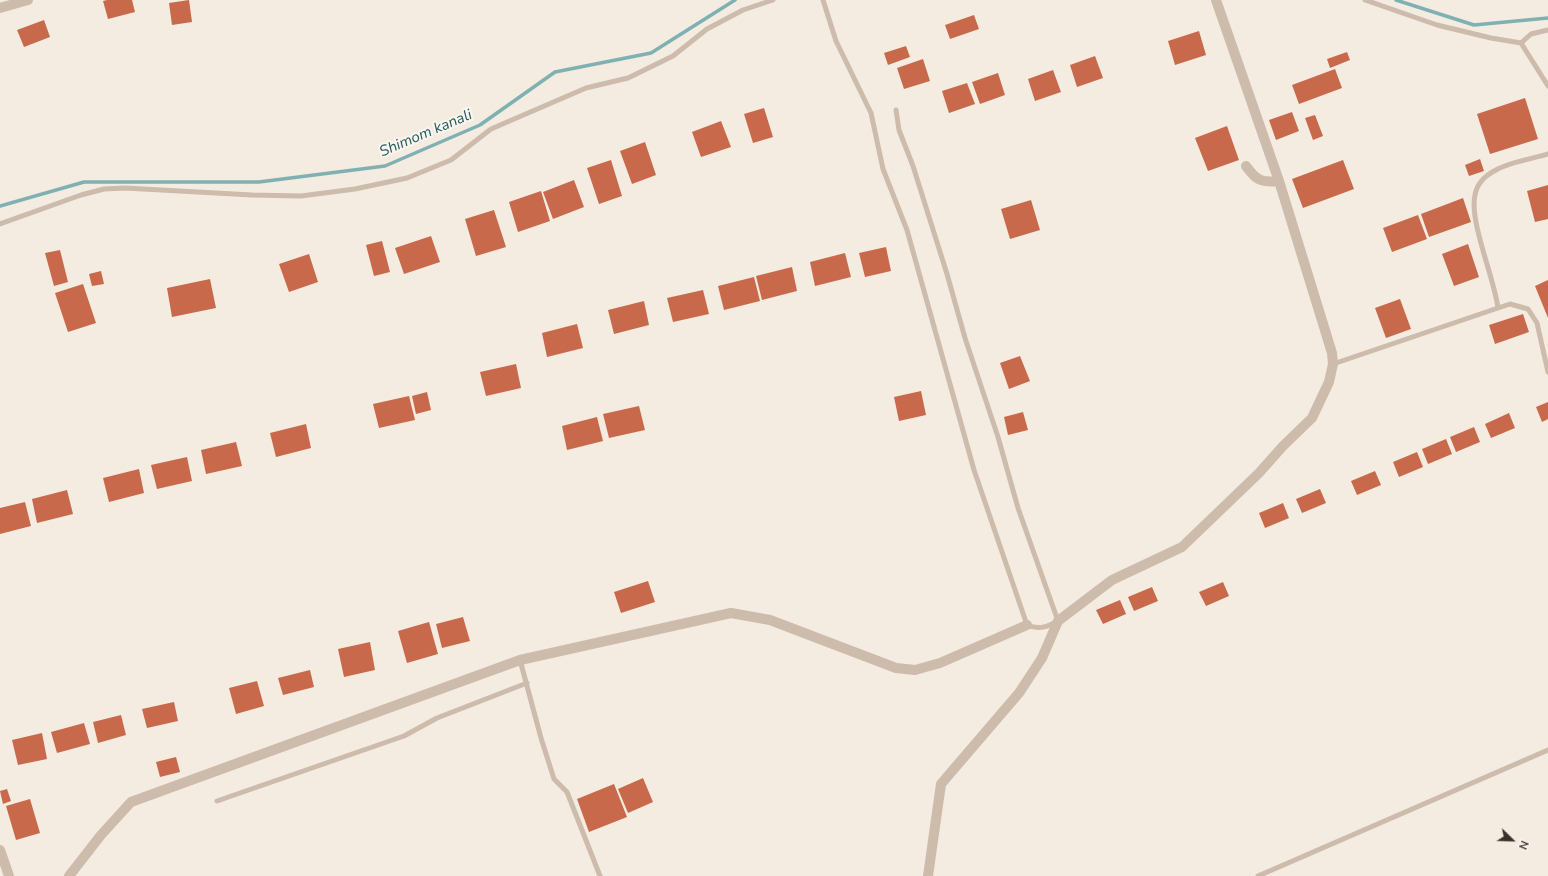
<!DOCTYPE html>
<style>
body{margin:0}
#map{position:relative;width:1548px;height:876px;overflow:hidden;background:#f4ebe1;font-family:"Nunito Sans",sans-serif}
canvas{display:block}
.north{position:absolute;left:1492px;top:820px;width:40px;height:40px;-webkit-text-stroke:3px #fbf5ee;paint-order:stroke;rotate:113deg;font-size:11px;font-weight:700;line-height:16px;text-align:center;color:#3b302b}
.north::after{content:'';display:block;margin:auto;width:14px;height:18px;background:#3b302b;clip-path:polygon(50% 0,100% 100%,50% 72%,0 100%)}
</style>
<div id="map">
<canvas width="1548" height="876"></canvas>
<div class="north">N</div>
</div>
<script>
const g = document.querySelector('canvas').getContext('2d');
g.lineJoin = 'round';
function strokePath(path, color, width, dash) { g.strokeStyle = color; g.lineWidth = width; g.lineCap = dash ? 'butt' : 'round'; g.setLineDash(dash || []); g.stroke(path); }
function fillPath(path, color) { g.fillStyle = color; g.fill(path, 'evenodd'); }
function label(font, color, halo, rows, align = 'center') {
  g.font = font + ' "Nunito Sans",sans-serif'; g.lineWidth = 4; g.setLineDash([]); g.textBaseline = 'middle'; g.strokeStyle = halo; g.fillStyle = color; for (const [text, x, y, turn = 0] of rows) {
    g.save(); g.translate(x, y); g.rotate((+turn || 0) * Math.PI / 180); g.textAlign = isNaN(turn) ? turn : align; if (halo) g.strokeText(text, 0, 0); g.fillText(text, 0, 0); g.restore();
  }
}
strokePath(new Path2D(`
 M1396,0l78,25 74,-7
 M0,206l84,-24h175l126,-16 95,-41 75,-53 96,-19 84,-53`), '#7fb0b2', 3.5);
fillPath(new Path2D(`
 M107,0h25l3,12 -27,7 -5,-18z
 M189,0l3,22 -20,3 -3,-22z
 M974,15l5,14 -29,10 -5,-14z
 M44,20l6,17 -26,10 -7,-17z
 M1199,31l7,24 -31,10 -7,-24z
 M906,46l4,11 -22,8 -4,-12z
 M1347,52l3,8 -20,8 -3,-9z
 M1095,56l8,22 -26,9 -7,-22z
 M923,59l7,22 -26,8 -7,-21z
 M1335,69l7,19 -43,16 -7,-19z
 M1053,70l8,22 -26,9 -7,-22z
 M998,73l7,22 -25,9 -8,-22z
 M967,83l8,21 -26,9 -7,-22z
 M1525,98l13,41 -48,15 -13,-40z
 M764,108l9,29 -20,6 -9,-29z
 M1292,112l7,19 -23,9 -7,-20z
 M1315,115l8,21 -10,4 -8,-22z
 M721,121l10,26 -30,10 -9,-25z
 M1227,126l12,34 -31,11 -13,-33z
 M645,142l11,33 -24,9 -12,-33z
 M1480,159l4,12 -15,5 -4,-11z
 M611,160l11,36 -23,8 -12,-36z
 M1343,160l11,29 -51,19 -11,-29z
 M574,180l10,27 -31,12 -10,-27z
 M1548,185v34l-13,3 -8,-31z
 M541,191l9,30 -32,11 -9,-30z
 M1463,198l8,24 -42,15 -8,-23z
 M1031,200l9,30 -30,9 -9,-30z
 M494,210l12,37 -30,9 -11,-37z
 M1418,215l9,24 -35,13 -9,-24z
 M431,236l9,26 -36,12 -9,-26z
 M382,241l8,31 -16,4 -8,-31z
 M1468,244l11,33 -25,9 -12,-32z
 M886,247l5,24 -26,6 -6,-24z
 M60,250l8,32 -14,4 -9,-33z
 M845,253l6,24 -36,9 -5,-24z
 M309,254l9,28 -29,10 -10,-28z
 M792,267l5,24 -35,9 -6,-24z
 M101,271l3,13 -12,2 -3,-12z
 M754,277l6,24 -36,9 -6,-24z
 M210,279l6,29 -44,9 -5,-29z
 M1548,280v38l-13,-32z
 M83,284l13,39 -28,9 -13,-39z
 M703,290l6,24 -36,8 -6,-24z
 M1400,299l11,30 -25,9 -11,-30z
 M644,301l5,24 -35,9 -6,-24z
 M1523,314l6,18 -34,12 -6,-19z
 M577,324l6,24 -36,9 -5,-24z
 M1020,356l10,25 -21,8 -9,-26z
 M516,364l5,24 -35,8 -6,-24z
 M921,391l5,24 -27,6 -5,-24z
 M427,392l4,18 -15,4 -4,-18z
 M409,396l6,24 -36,8 -6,-24z
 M1548,402v17l-6,3 -6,-15z
 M639,406l6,24 -36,8 -6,-24z
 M1023,412l5,18 -20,5 -4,-18z
 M1509,413l6,15 -24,10 -6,-14z
 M597,417l6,24 -36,9 -5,-24z
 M306,424l5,24 -35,9 -6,-24z
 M1474,427l6,15 -24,10 -6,-15z
 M1446,439l6,15 -24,10 -6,-15z
 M236,442l6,24 -36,8 -5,-24z
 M1417,452l6,15 -24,10 -6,-15z
 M187,457l5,24 -35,8 -6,-24z
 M139,469l5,24 -35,9 -6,-24z
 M1375,471l6,14 -24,10 -6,-14z
 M1320,489l6,14 -24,10 -6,-14z
 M67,490l6,24 -36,9 -5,-24z
 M25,502l6,24 -31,8v-26z
 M1283,503l6,15 -24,10 -6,-15z
 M648,581l7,21 -34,11 -7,-21z
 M1223,582l6,14 -23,10 -7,-14z
 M1152,587l6,14 -24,10 -6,-14z
 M1120,600l6,14 -23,10 -7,-14z
 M463,617l7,24 -28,7 -6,-24z
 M429,622l9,32 -31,9 -9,-32z
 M370,642l5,28 -31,7 -6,-28z
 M310,670l4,17 -31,8 -5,-17z
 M257,681l7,25 -28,8 -7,-26z
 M174,702l4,19 -31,7 -5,-19z
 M121,715l5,20 -28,8 -5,-21z
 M84,723l6,21 -33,9 -6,-21z
 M42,733l5,26 -29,6 -6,-25z
 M176,757l4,15 -20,5 -4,-15z
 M643,778l10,24 -25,11 -10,-24z
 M614,784l13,33 -38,15 -12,-33z
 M7,789l4,12 -8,3 -3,-13z
 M30,799l10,34 -24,7 -10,-34z`), '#c8694b');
strokePath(new Path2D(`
 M823,0l13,41 35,72 12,56 24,61 67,240 53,155c12,5 20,2 31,-4l-40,-113 -20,-71 -33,-99 -18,-64 -34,-108 -14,-36 -3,-20
 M1365,0l72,25 54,13 30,5 27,43
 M1521,43l10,-9 17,-4
 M0,224l81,-29 23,-6 21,-1 127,7 49,1 54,-7 52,-11 44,-18 40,-31 95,-41 42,-10 45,-22 34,-27 36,-19 30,-10
 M1498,308l12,-4 18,5 9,14 11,49
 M1333,364l165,-56c-4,-31 -29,-87 -23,-113 2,-12 11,-20 21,-25 13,-8 36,-11 52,-16
 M520,660l21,78 13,41 13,13 33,84
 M217,801l187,-65 33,-18 90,-35
 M1258,876l290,-126`), '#cdbbac', 5);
strokePath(new Path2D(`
 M0,8l28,-8
 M1246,166c10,14 15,17 33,15
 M0,850l9,26
 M69,876l32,-41 30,-33 389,-142 211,-47 39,7 126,48 19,2 25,-7 87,-38
 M928,876l13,-92 78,-91 23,-35 16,-37 54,-41 70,-33 77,-74 24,-27 29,-28 17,-36 4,-18 -1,-11 -53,-172 -63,-181`), '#cdbbac', 10);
label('italic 15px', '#1f5a5e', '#fbf5ee', [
 ["Shimom kanali",426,134,-23]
]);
</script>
